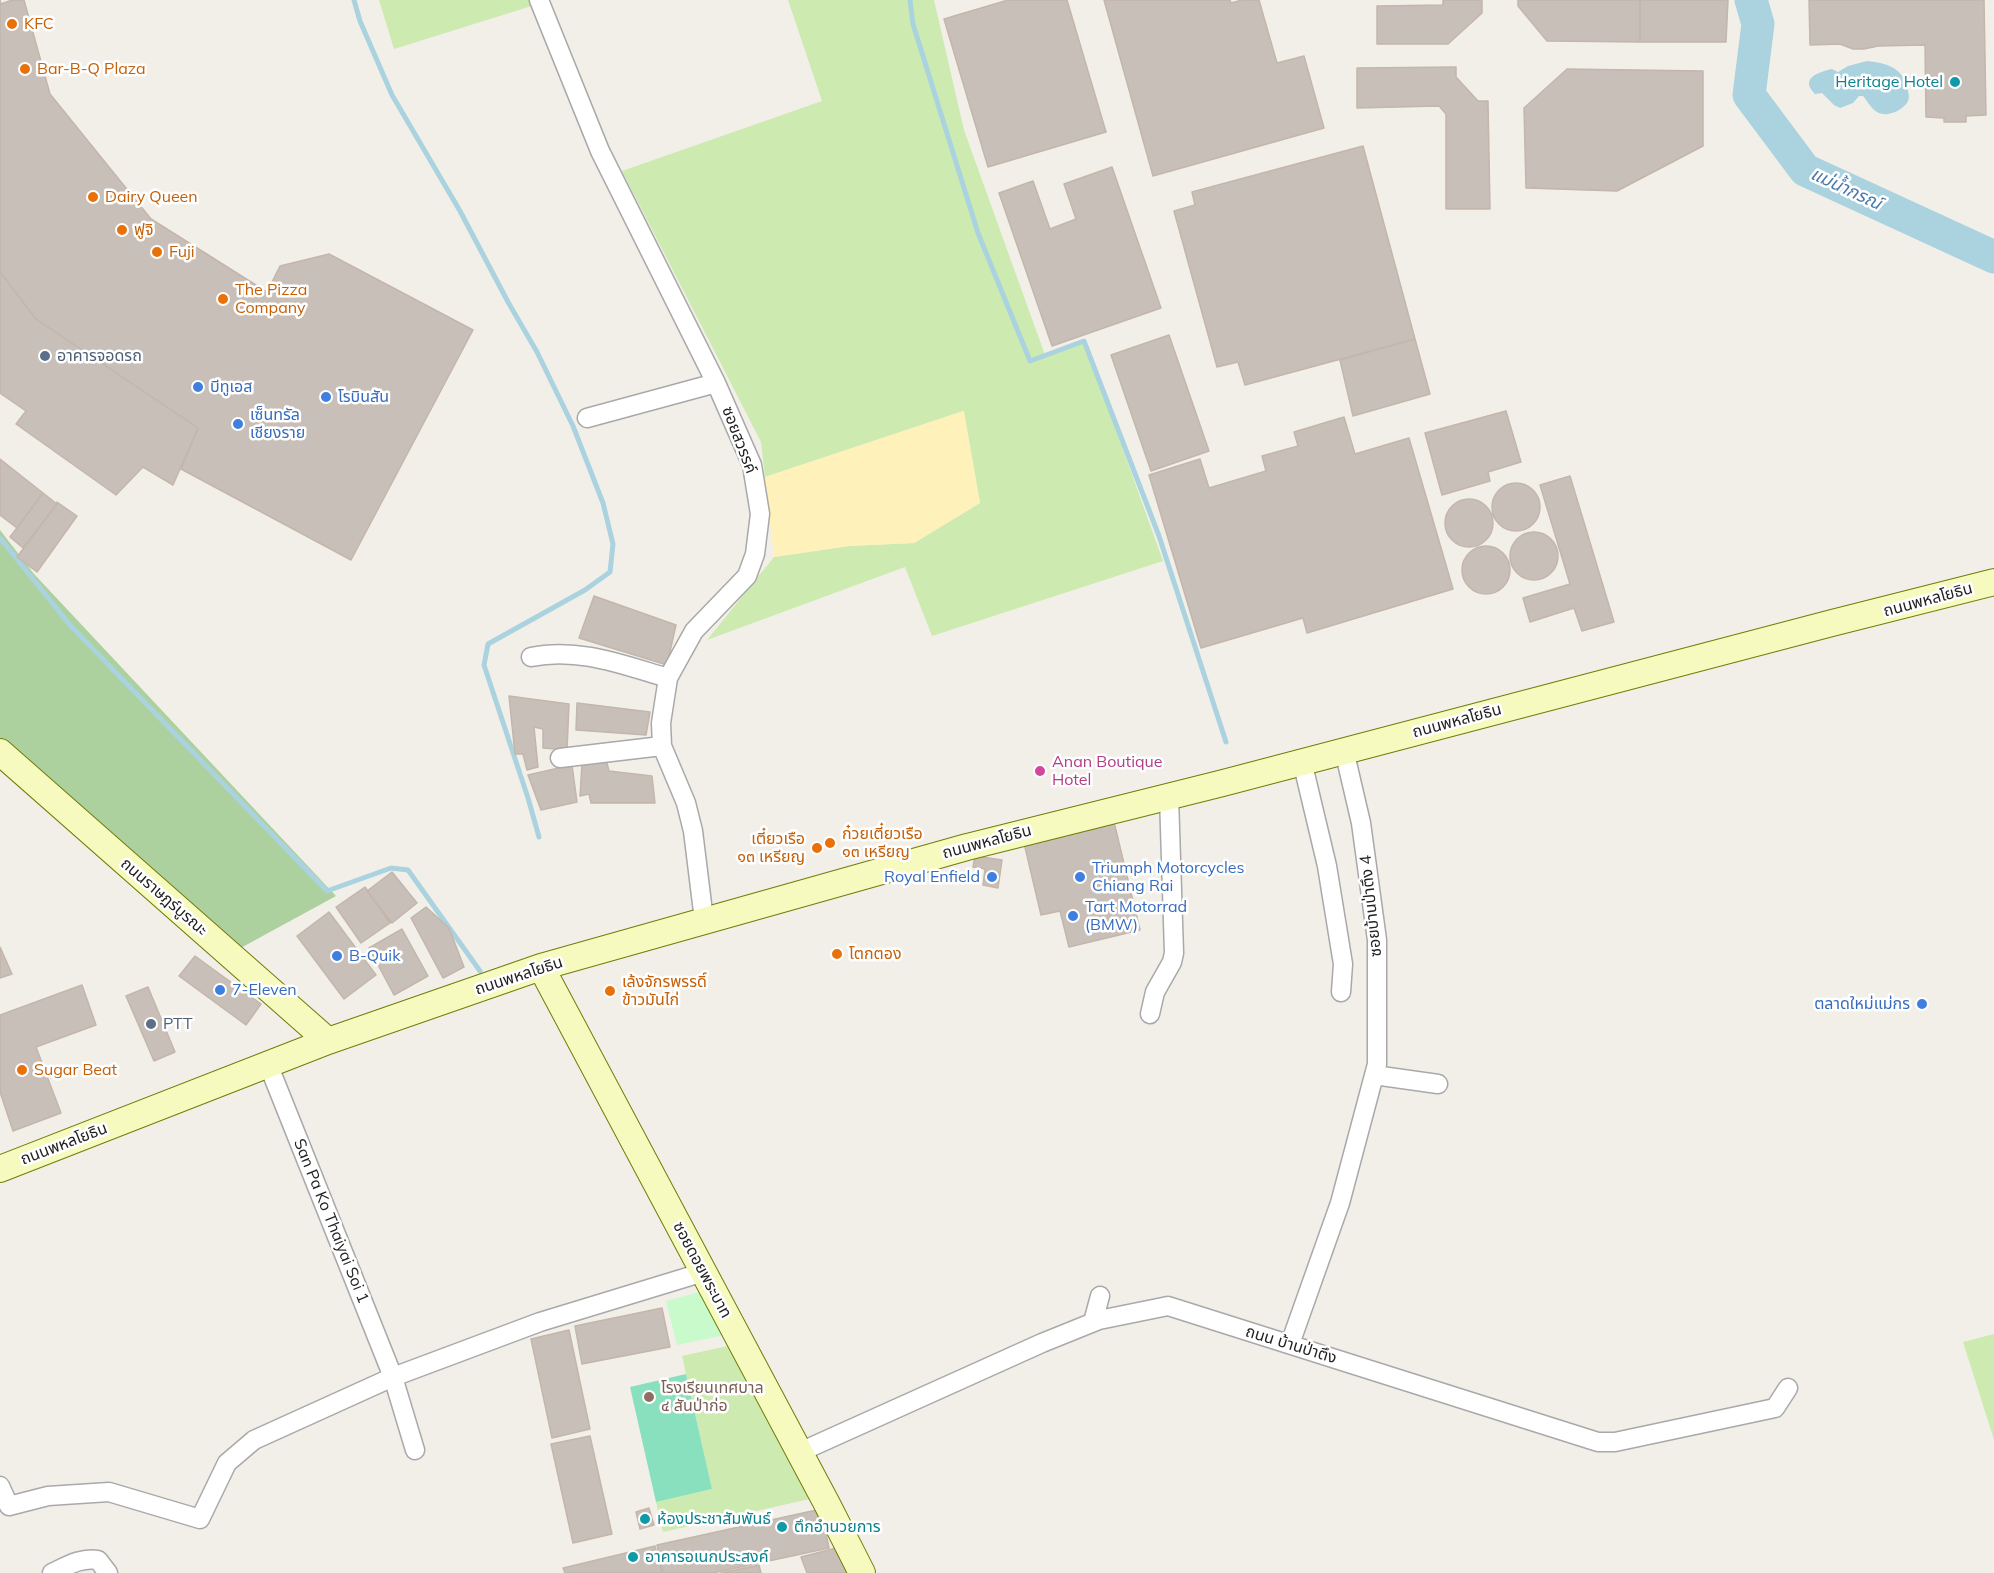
<!DOCTYPE html>
<meta charset="utf-8">
<style>
body{margin:0}
canvas{display:block;background:#f2efe9}
</style>
<canvas width="1994" height="1573"></canvas>
<script>
const g = document.querySelector('canvas').getContext('2d');
g.lineJoin = 'round';
function fillPath(path, color) { g.fillStyle = color; g.fill(path, 'evenodd'); }
function strokePath(path, color, width, dash) { g.strokeStyle = color; g.lineWidth = width; g.lineCap = dash ? 'butt' : 'round'; g.setLineDash(dash || []); g.stroke(path); }
function label(font, color, halo, rows, align = 'center') {
  g.font = font + ' Mulish,"Noto Sans Thai",sans-serif'; g.lineWidth = 5; g.setLineDash([]); g.textBaseline = 'middle'; g.strokeStyle = halo; g.fillStyle = color; for (const [text, x, y, turn = 0] of rows) {
    g.save(); g.translate(x, y); g.rotate((+turn || 0) * Math.PI / 180); g.textAlign = isNaN(turn) ? turn : align; if (halo) g.strokeText(text, 0, 0); g.fillText(text, 0, 0); g.restore();
  }
}
fillPath(new Path2D(`
 M379,0h154l2,5 -141,44z
 M788,0h146l30,130 81,225 39,-14 79,220 -231,75 -27,-69 -198,73 67,-83 75,-11 65,-3 66,-40 -17,-92 -198,66 -4,-35 -139,-271 200,-70z
 M1994,1334v106l-31,-98z
 M741,1343l82,153 -160,36 -7,-30 56,-13 -30,-133z`), '#cdebb0');
fillPath(new Path2D(`
 M0,530l34,44 302,322 -99,54 -237,-209z`), '#add19e');
fillPath(new Path2D(`
 M964,411l16,92 -66,40 -65,3 -75,11 -9,-80z`), '#fff1ba');
fillPath(new Path2D(`
 M704,1291l21,44 -48,10 -11,-44z`), '#c8facc');
fillPath(new Path2D(`
 M686,1374l26,115 -56,13 -26,-115z`), '#88e0be');
fillPath(new Path2D(`
 M1867,61c19,2 35,6 40,26 1,4 3,10 1,14 -4,9 -20,16 -29,12 -7,-3 -11,-11 -16,-17h-4l-6,7 -13,5 -6,-3 -12,-12 -7,1c-16,-16 4,-22 17,-25l6,3 10,-6z`), '#aad3df');
strokePath(new Path2D(`
 M354,0l6,21 32,74 68,116 48,91 29,50 36,74 30,77 10,41 -3,28 -25,18 -97,54 -4,21 44,133 11,39
 M910,0l3,24 65,209 52,128 54,-20 75,195 67,206
 M0,538l70,87 257,266 64,-23 17,2 72,101`), '#aad3df', 5);
strokePath(new Path2D(`
 M1751,0l7,24 -9,71 56,75 189,87`), '#aad3df', 33);
const building = new Path2D(`
 M0,0l1,4 11,-4h12l26,94 101,125 116,73 13,-26 49,-12 144,76 -122,230 -170,-91 17,-41 -162,-109 -36,-47z
 M1008,0h59l39,132 -118,35 -44,-148z
 M1104,0h126l1,3 11,-3h17l18,63 27,-7 20,72 -171,48z
 M1443,0h39v13l-34,31h-71v-38l66,-1z
 M1518,0h122v42l-93,-1 -29,-35z
 M1640,0h88l-2,42h-86z
 M1809,0h175l2,115 -20,1v6h-22v-4l-18,-1 -1,-72 -47,1 -14,3h-11l-13,-5 -30,1z
 M1456,67v10l22,24h10l2,108h-44v-95l-7,-8 -82,2v-40z
 M1567,69l136,2v75l-86,45 -91,-3 -2,-80z
 M1363,146l52,193 -170,46 -7,-23 -21,5 -43,-156 21,-6 -3,-13z
 M1112,167l49,141 -109,38 -53,-153 34,-12 17,48 26,-10 -12,-35z
 M0,272l36,47 162,109 -25,57 -30,-18 -27,28 -100,-71 10,-13 -26,-18z
 M1169,335l40,116 -58,20 -40,-116z
 M1415,339l15,55 -77,22 -13,-56z
 M1506,411l15,51 -33,10 2,9 -48,14 -17,-62z
 M1344,417l11,37 54,-16 44,151 -146,44 -4,-15 -102,30 -52,-173 51,-16 9,29 57,-17 -4,-15 36,-10 -4,-14z
 M0,459l43,34 -26,35 -17,-13z
 M1570,476l44,146 -32,9 -8,-23 -44,14 -7,-24 47,-14 -30,-99z
 M1492 507a24 24 0 1 1 48 0a24 24 0 1 1-48 0Z
 M43,493l14,11 -34,44 -13,-11z
 M1445 523a24 24 0 1 1 48 0a24 24 0 1 1-48 0Z
 M57,502l20,14 -40,56 -20,-15 40,-53z
 M1510 556a24 24 0 1 1 48 0a24 24 0 1 1-48 0Z
 M1462 570a24 24 0 1 1 48 0a24 24 0 1 1-48 0Z
 M594,596l82,29 -9,40 -88,-27z
 M509,696l60,8 -2,46 -24,-2v-19l-9,-2 4,40 -11,3 -4,-16h-8z
 M577,703l73,9 -4,23 -70,-5z
 M606,759l3,12 43,5 3,27h-64l-2,-9 -9,2 2,-33z
 M572,765l5,37 -36,8 -13,-35z
 M1114,822l26,108 -71,17 -9,-36 -19,4 -17,-72z
 M975,856l27,4 -4,28 -15,-3 2,-16 -12,-2z
 M392,872l25,31 -25,20 -25,-32z
 M365,887l25,36 -29,20 -25,-36z
 M426,907l23,21 15,39 -21,11 -32,-60z
 M329,912l47,63 -32,24 -47,-63z
 M402,929l26,47 -34,19 -25,-47z
 M0,947l12,27 -12,4z
 M195,956l66,48 -15,21 -67,-49z
 M82,985l14,40 -60,22 25,66 -48,18 -13,-39v-77z
 M148,987l27,65 -21,9 -28,-65z
 M662,1308l8,39 -88,17 -7,-38z
 M569,1330l21,99 -38,9 -21,-99z
 M590,1436l22,98 -39,9 -22,-99z
 M649,1508l5,17 -14,4 -4,-17z
 M821,1509l8,39 -116,25h-50l-6,-28z
 M655,1546l7,27h-97l-2,-5z
 M844,1546l4,27h-41l-6,-16z
 M759,1565l2,8h-40z`);
fillPath(building, '#c7bfb8');
strokePath(building, '#c4b6ab', 1.5);
const street = new Path2D(`
 M539,0l61,151 116,232 36,82 8,49 -5,40 -8,22 -53,55 -26,47 -7,45 1,23 24,57 7,28 11,89
 M587,418l129,-35
 M531,657c47,-10 92,8 137,21
 M560,758l102,-12
 M1302,761l25,105 16,98 -2,28
 M1150,1014l5,-22 17,-30 2,-9 -5,-156
 M268,1064l125,313 22,73
 M1374,1075l64,9
 M1093,1322l7,-26
 M1290,1344l50,-141 37,-139v-124l-16,-117 -17,-73
 M800,1452l242,-109 57,-23 69,-14 430,136h17l160,-34 13,-20
 M0,1486l9,20 39,-10 61,-4 91,27 27,-56 27,-23 139,-63 147,-55 164,-50
 M52,1573c15,-7 29,-16 46,-13l10,13`);
const secondary = new Path2D(`
 M0,752l328,289
 M541,967l286,537 35,69
 M0,1169l328,-128 213,-74 426,-120 256,-64 609,-160 162,-41`);
strokePath(street, '#a9a9a9', 21);
strokePath(secondary, '#707d05', 28);
strokePath(street, '#fff', 18);
strokePath(secondary, '#f7fabf', 26);
for (const [x, y, r, color] of [
 [12,24,6,"#e8710a"],
 [25,69,6,"#e8710a"],
 [1955,82,6,"#0f9aa8"],
 [93,197,6,"#e8710a"],
 [122,230,6,"#e8710a"],
 [157,252,6,"#e8710a"],
 [223,299,6,"#e8710a"],
 [45,356,6,"#5c6f8a"],
 [198,387,6,"#3f7fe0"],
 [326,397,6,"#3f7fe0"],
 [238,424,6,"#3f7fe0"],
 [1040,771,6,"#d1479c"],
 [830,843,6,"#e8710a"],
 [817,848,6,"#e8710a"],
 [992,877,6,"#3f7fe0"],
 [1080,877,6,"#3f7fe0"],
 [1073,916,6,"#3f7fe0"],
 [837,954,6,"#e8710a"],
 [337,956,6,"#3f7fe0"],
 [220,990,6,"#3f7fe0"],
 [610,991,6,"#e8710a"],
 [1922,1004,6,"#3f7fe0"],
 [151,1024,6,"#5c6f8a"],
 [22,1070,6,"#e8710a"],
 [649,1397,6,"#8d6e63"],
 [645,1519,6,"#0f9aa8"],
 [782,1527,6,"#0f9aa8"],
 [633,1557,6,"#0f9aa8"]
]) { const dot = new Path2D(); dot.arc(x, y, r, 0, 2 * Math.PI); g.fillStyle = color; g.fill(dot); strokePath(dot, '#fff', 2); }
label('16px', '#c56008', '#fff', [
 ["KFC",24,24],
 ["Bar-B-Q Plaza",37,69],
 ["Dairy Queen",105,197],
 ["ฟูจิ",134,230],
 ["Fuji",169,252],
 ["The Pizza",235,290],
 ["Company",235,308],
 ["ก๋วยเตี๋ยวเรือ",842,834],
 ["๑๓ เหรียญ",842,852],
 ["เตี๋ยวเรือ",805,839,"right"],
 ["๑๓ เหรียญ",805,857,"right"],
 ["โตกตอง",849,954],
 ["เล้งจักรพรรดิ์",622,982],
 ["ข้าวมันไก่",622,1000],
 ["Sugar Beat",34,1070]
], 'left');
label('16px', '#0d838f', '#fff', [
 ["Heritage Hotel",1943,82,"right"],
 ["ห้องประชาสัมพันธ์",657,1519],
 ["ตึกอำนวยการ",794,1527],
 ["อาคารอเนกประสงค์",645,1557]
], 'left');
label('16px', '#4e5e75', '#fff', [
 ["อาคารจอดรถ",57,356],
 ["PTT",163,1024]
], 'left');
label('16px', '#366cbe', '#fff', [
 ["บีทูเอส",210,387],
 ["โรบินสัน",338,397],
 ["เซ็นทรัล",250,415],
 ["เชียงราย",250,433],
 ["Triumph Motorcycles",1092,868],
 ["Chiang Rai",1092,886],
 ["Royal Enfield",980,877,"right"],
 ["Tart Motorrad",1085,907],
 ["(BMW)",1085,925],
 ["B-Quik",349,956],
 ["7-Eleven",232,990],
 ["ตลาดใหม่แม่กร",1910,1004,"right"]
], 'left');
label('16px', '#222', '#fff', [
 ["ซอยสวรรค์",739,440,69],
 ["ถนนพหลโยธิน",1928,600,-15],
 ["ถนนพหลโยธิน",1457,721,-15],
 ["ถนนพหลโยธิน",987,842,-15],
 ["ถนนราษฎร์บูรณะ",164,897,41],
 ["ซอยบ้านป่าตึง 4",1371,906,-96],
 ["ถนนพหลโยธิน",519,976,-18],
 ["ถนนพหลโยธิน",64,1144,-21],
 ["San Pa Ko Thaiyai Soi 1",331,1221,68],
 ["ซอยดอยพระบาท",702,1270,62],
 ["ถนน บ้านป่าตึง",1291,1345,17]
]);
label('16px', '#b23c85', '#fff', [
 ["Anan Boutique",1052,762],
 ["Hotel",1052,780]
], 'left');
label('16px', '#785e54', '#fff', [
 ["โรงเรียนเทศบาล",661,1388],
 ["๔ สันป่าก่อ",661,1406]
], 'left');
label('italic 18px', '#4a7aab', '#fff', [
 ["แม่น้ำกรณ์",1846,189,25]
]);
</script>
